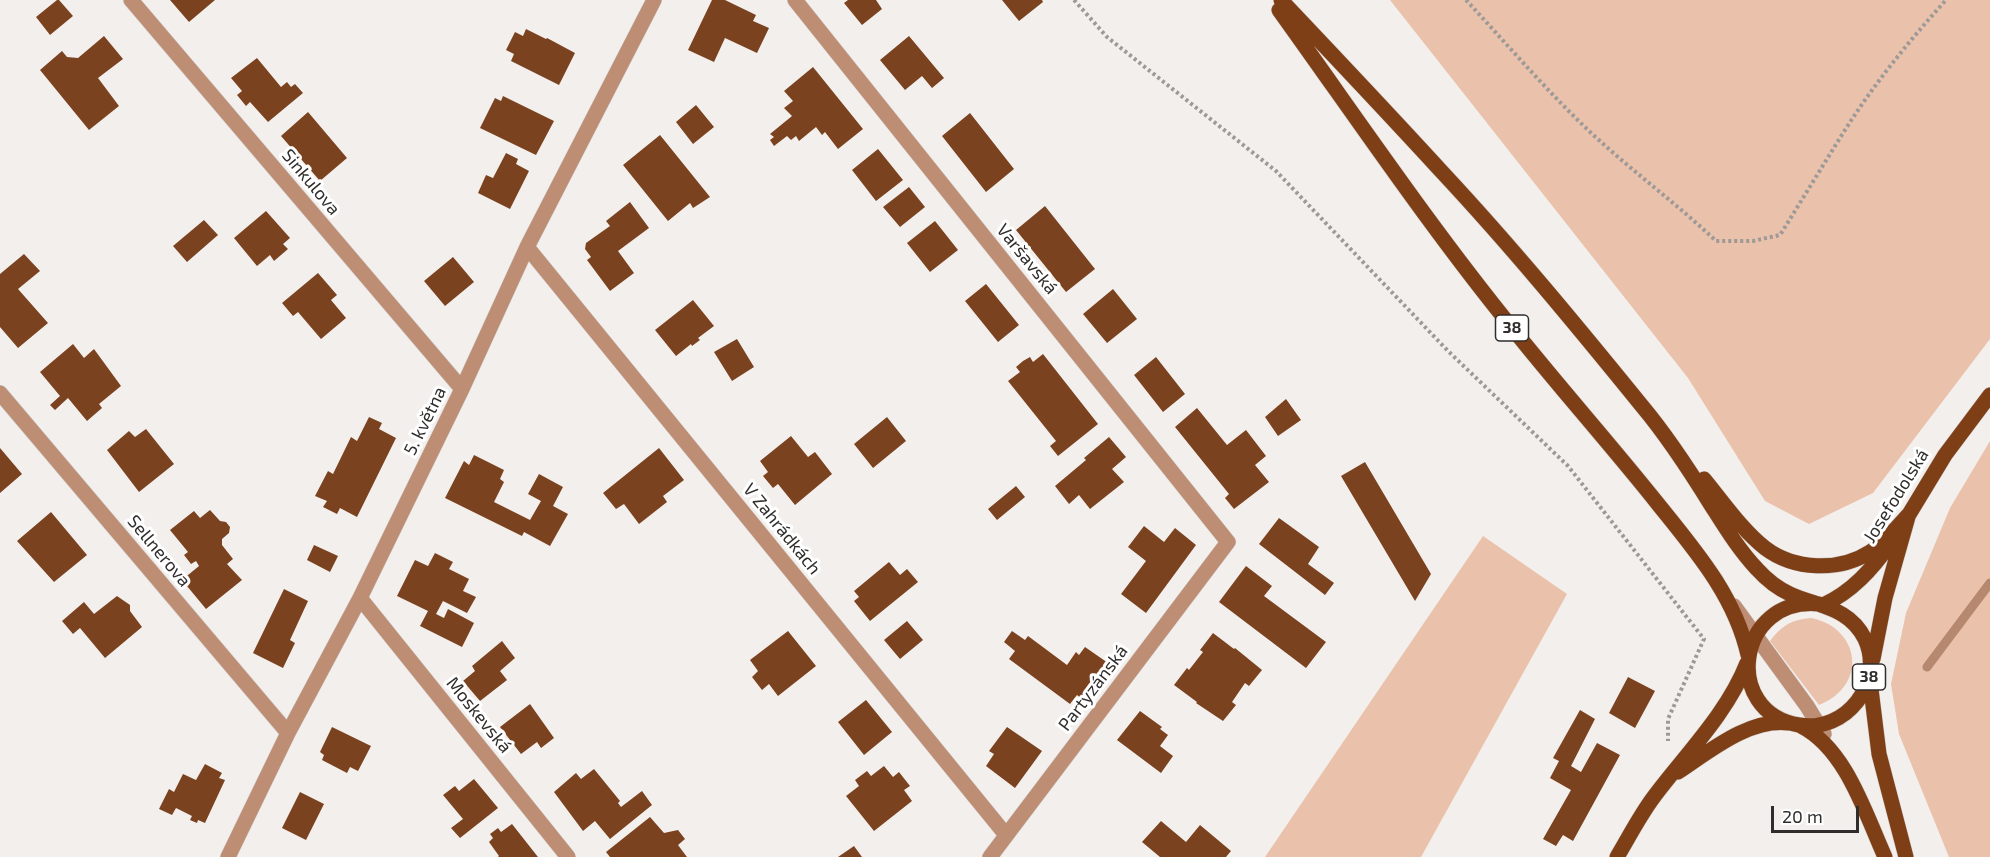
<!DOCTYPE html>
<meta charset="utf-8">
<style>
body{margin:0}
#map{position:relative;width:1990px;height:857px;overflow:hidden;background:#f3efec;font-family:"Exo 2",sans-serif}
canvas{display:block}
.scale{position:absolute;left:1771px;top:806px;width:88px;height:27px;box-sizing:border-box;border:3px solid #302e2d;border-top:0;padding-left:8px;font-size:18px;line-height:21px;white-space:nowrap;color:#302e2d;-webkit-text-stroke:4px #fff;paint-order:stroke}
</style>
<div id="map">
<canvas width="1990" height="857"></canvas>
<div class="scale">20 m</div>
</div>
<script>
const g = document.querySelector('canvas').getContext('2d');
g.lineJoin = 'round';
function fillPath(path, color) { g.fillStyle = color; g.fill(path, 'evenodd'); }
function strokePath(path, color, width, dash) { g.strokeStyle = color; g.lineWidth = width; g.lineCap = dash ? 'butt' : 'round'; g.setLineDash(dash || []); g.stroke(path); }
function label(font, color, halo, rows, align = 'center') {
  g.font = font + ' "Exo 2",sans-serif'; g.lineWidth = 6; g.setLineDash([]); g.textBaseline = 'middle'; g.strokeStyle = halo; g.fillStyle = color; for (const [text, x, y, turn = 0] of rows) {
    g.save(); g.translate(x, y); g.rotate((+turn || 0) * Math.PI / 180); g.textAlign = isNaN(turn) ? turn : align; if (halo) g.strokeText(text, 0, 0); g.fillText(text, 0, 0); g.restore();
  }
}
fillPath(new Path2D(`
 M1390,0h600v339l-117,154 -64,31 -44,-23 -77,-123z
 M1990,441v416h-41l-50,-123 -8,-50 15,-71 44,-105z
 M1483,536l84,58 -146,263h-156z
 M1811,618c50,10 57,68 8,87l-49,-64c11,-15 22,-22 41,-23z`), '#eac1ab');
strokePath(new Path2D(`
 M1927,667l63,-84`), '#b6886f', 9);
fillPath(new Path2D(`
 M57,0h2l14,16 -23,19 -14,-18z
 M170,0h45l-26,22z
 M712,0h13l31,15 -3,6 16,7 -12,25 -32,-15 -11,24 -26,-12z
 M848,0h28l6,9 -20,16 -18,-22z
 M1002,0h40l1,2 -24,19z
 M526,29l20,10 1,-1 28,15 -16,32 -48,-24 3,-7 -8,-4 9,-18 8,4z
 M104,36l19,23 -25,19 21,28 -30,24 -49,-60 22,-19 5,6 11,1z
 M909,36l35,42 -12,10 -10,-12 -17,14 -25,-30z
 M257,58l24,29 6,-5 4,5 4,-3 8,9 -35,29 -18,-20 -4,4 -9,-11 5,-4 -11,-13z
 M813,67l50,62 -25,20 -13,-17 -3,3 -6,-8 -17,14 -3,-5 -5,4 -4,-4 -13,10 -4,-6 4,-3 -4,-3 22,-18 -8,-8 9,-7 -9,-10z
 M503,96l51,25 -18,34 -56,-27 15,-30 6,3z
 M696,105l18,22 -21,17 -17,-22z
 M308,112l39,46 -27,23 -39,-45z
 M970,113l44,56 -28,23 -44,-56z
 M660,135l50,62 -17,11 -3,-5 -22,18 -45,-56z
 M878,149l25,31 -27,21 -24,-31z
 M506,153l12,6 -2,5 13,7 -19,38 -32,-16 8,-18 7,3z
 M909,187l16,20 -25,20 -17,-20z
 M630,202l19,26 -31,23 16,22 -24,18 -23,-31 4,-3 -6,-8 1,-6 24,-17 -4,-5z
 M1045,206l50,63 -29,23 -50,-62z
 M266,211l24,27 -7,6 5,5 -14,12 -4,-6 -13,11 -23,-28z
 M204,220l14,15 -31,27 -14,-16z
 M935,221l23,29 -28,22 -23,-29z
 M24,254l16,17 -22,18 30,34 -30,25 -18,-21v-53z
 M453,257l21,25 -29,24 -21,-25z
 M318,273l19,22 -6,5 15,18 -25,21 -23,-27 -5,4 -11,-13z
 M986,284l33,41 -21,17 -33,-41z
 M1113,289l24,30 -30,24 -24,-29z
 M693,300l21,26 -16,12 2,2 -8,6 -1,-2 -15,12 -21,-26z
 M737,339l17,28 -22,14 -18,-29z
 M73,344l11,14 10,-9 27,37 -22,18 3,4 -15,13 -19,-23 -13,12 -5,-5 10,-9 -20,-24z
 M1043,354l55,70 -40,32 -8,-10 6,-5 -48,-60 12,-9 -4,-5 7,-6 7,-4 3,5z
 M1156,357l29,37 -22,18 -29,-37z
 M1286,399l15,21 -23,16 -13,-19z
 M1197,408l30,37 19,-15 20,26 -11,9 14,17 -35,27 -9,-11 4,-4 -54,-67z
 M369,417l13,6 -3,6 17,9 -39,79 -17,-9 -3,6 -14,-7 4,-6 -12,-5 13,-25 5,3 18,-37 6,4z
 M887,417l19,24 -33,27 -19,-24z
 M146,429l28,35 -35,28 -32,-42 22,-19 6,6z
 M791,436l17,21 7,-5 17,22 -37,31 -17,-21 -5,4 -10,-12 5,-4 -8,-11z
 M1109,437l17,20 -14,12 12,13 -34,27 -11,-14 -10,9 -14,-18 31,-26 -2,-2z
 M0,448l22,26 -22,19z
 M659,448l25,32 -21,16 4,6 -28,22 -15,-20 -8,5 -13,-16z
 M474,455l30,15 -4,9 4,3 -10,20 36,18 11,-19 -13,-7 11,-20 24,13 -10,19 15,8 -18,32 -26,-14 -2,4 -77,-38 19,-37 5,4z
 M1365,462l66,112 -16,27 -74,-125z
 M1016,486l9,11 -28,23 -9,-11z
 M210,510l10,11 6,1 4,5 -1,6 -7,6v6l11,14 -6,5 15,16 -36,29 -24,-29 17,-14 -3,-5 -5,3 -7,-9 4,-3 -18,-22 24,-19 6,7z
 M51,512l36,43 -33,27 -37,-41z
 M1279,518l40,29 -11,17 26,19 -9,12 -66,-51z
 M1144,526l20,16 11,-14 21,17 -50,68 -25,-19 25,-33 -18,-14z
 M314,545l24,11 -8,16 -23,-12z
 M435,553l18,9 -4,7 20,10 -6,12 13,6 -9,16 -24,-12 -7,13 8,4 4,-9 26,14 -12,24 -42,-21 8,-15 -31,-15 18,-36 13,6z
 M889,562l11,13 7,-6 11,13 -48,39 -16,-20 5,-4 -5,-6z
 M1246,566l26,20 -8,10 62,46 -20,26 -87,-66z
 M284,589l24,12 -18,39 5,3 -12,25 -30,-15z
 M117,596l13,9v6l12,16 -37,31 -25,-30 -7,6 -11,-13 22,-19 10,12z
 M907,621l16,19 -23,19 -16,-19z
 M788,631l28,35 -38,30 -9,-12 -7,6 -10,-13 6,-6 -8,-11z
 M1012,631l13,9 3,-4 39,29 9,-13 3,3 6,-8 23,16 -26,36 -5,-4 -7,9 -61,-45 6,-8 -11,-9z
 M1213,633l21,16 1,-1 27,22 -13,16 -4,-3 -13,19 4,3 -13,16 -27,-18 1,-1 -23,-17 13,-17 2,2 14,-18 -3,-2z
 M502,641l13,17 -15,13 7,9 -27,21 -17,-20 12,-10 -3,-5z
 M1628,677l27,14 -20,37 -26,-15z
 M866,700l26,32 -28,23 -26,-33z
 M530,704l24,34 -13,10 -4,-6 -16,12 -21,-27z
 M1580,710l15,9 -24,47 10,6 16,-29 23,12 -47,86 -10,-6 -7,11 -13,-7 28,-49 -21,-12 9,-17 -6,-3z
 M1140,711l22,16 -2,2 8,6 -8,11 13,10 -12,17 -44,-33z
 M332,727l39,19 -13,25 -8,-4 -3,6 -25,-13 2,-5 -4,-3z
 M1007,727l35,24 -27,37 -29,-22 8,-12 -5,-3z
 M205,764l17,9 -3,5 6,2 -20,43 -7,-3 -1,3 -7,-3 2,-4 -16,-8 -4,7 -13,-6 10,-20 5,3 9,-18 13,6z
 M884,766l9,11 6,-5 11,14 -6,4 8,11 -38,30 -28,-35 13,-10 -4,-6 12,-9 4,5z
 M594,769l26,32 -2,2 3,4 21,-16 10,14 -42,34 -15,-18 -12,10 -29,-39 22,-19 5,6z
 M474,779l24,29 -38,30 -9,-10 12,-9 -20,-24 12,-9 4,5z
 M300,792l24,12 -18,36 -24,-12z
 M650,817l14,16 14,-3 7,9 -7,6 9,12h-77l-4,-5z
 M1161,821l25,21 14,-17 31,26 -5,6h-66l-18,-15z
 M512,824l26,33h-40l1,-1 -10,-14 4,-4 -3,-4 8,-6 3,4z
 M854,846l8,11h-24z`), '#7b4220');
const minor = new Path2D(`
 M131,0l331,389
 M795,0l433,542 -238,315
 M527,247l479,588
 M0,393l288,340
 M360,598l208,259
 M1734,606l73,100 17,28
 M228,857l60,-124 72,-135 102,-209 65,-142 127,-247`);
const major = new Path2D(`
 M1281,0c54,57 108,114 161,172 70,75 135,154 200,234 26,31 48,65 69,99 14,22 28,45 46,64 9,10 20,19 33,25 29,13 59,13 75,45 20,44 -19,94 -66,86 -78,-13 -62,-129 20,-121
 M1279,10c77,107 151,217 234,319 47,59 98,116 145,175 37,46 77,92 90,151
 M1704,479c19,23 38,51 61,69 29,22 74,24 105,4 15,-9 27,-25 39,-38
 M1905,521l40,-66 45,-60
 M1823,605c29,-13 49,-36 68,-62
 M1873,659l12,-61 23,-81
 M1870,681l9,73 27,103
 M1801,726c45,23 64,87 84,131
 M1678,772c32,-21 71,-54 111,-49
 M1617,857c12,-20 22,-40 36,-59 32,-43 74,-84 94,-135`);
strokePath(minor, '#d0ccca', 16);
strokePath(major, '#d0ccca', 16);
strokePath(new Path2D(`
 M1074,0l33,37 169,134 172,180 120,115 136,173 -36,80v22
 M1466,0c40,43 79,89 122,130 41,39 87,72 128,111h37l27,-6c22,-35 43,-70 65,-105 29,-46 64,-89 101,-130`), '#9d9997', 4, [3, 3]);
strokePath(minor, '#bd8d74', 15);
strokePath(major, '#7f3f16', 15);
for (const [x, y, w] of [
 [1512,328,33],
 [1869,677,33]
]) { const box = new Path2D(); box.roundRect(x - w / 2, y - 13, w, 26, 4.5); g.fillStyle = '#fff'; g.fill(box); strokePath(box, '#302e2d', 1.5); }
label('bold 16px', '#302e2d', null, [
 ["38",1512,328],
 ["38",1869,677]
]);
label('18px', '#302e2d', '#fff', [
 ["Sinkulova",311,182,50],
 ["Varšavská",1027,259,51],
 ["5. května",425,421,-64],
 ["Josefodolská",1896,496,-58],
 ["V Zahrádkách",782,529,51],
 ["Sellnerova",159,551,50],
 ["Partyzánská",1093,688,-53],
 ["Moskevská",479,715,51]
]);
</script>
